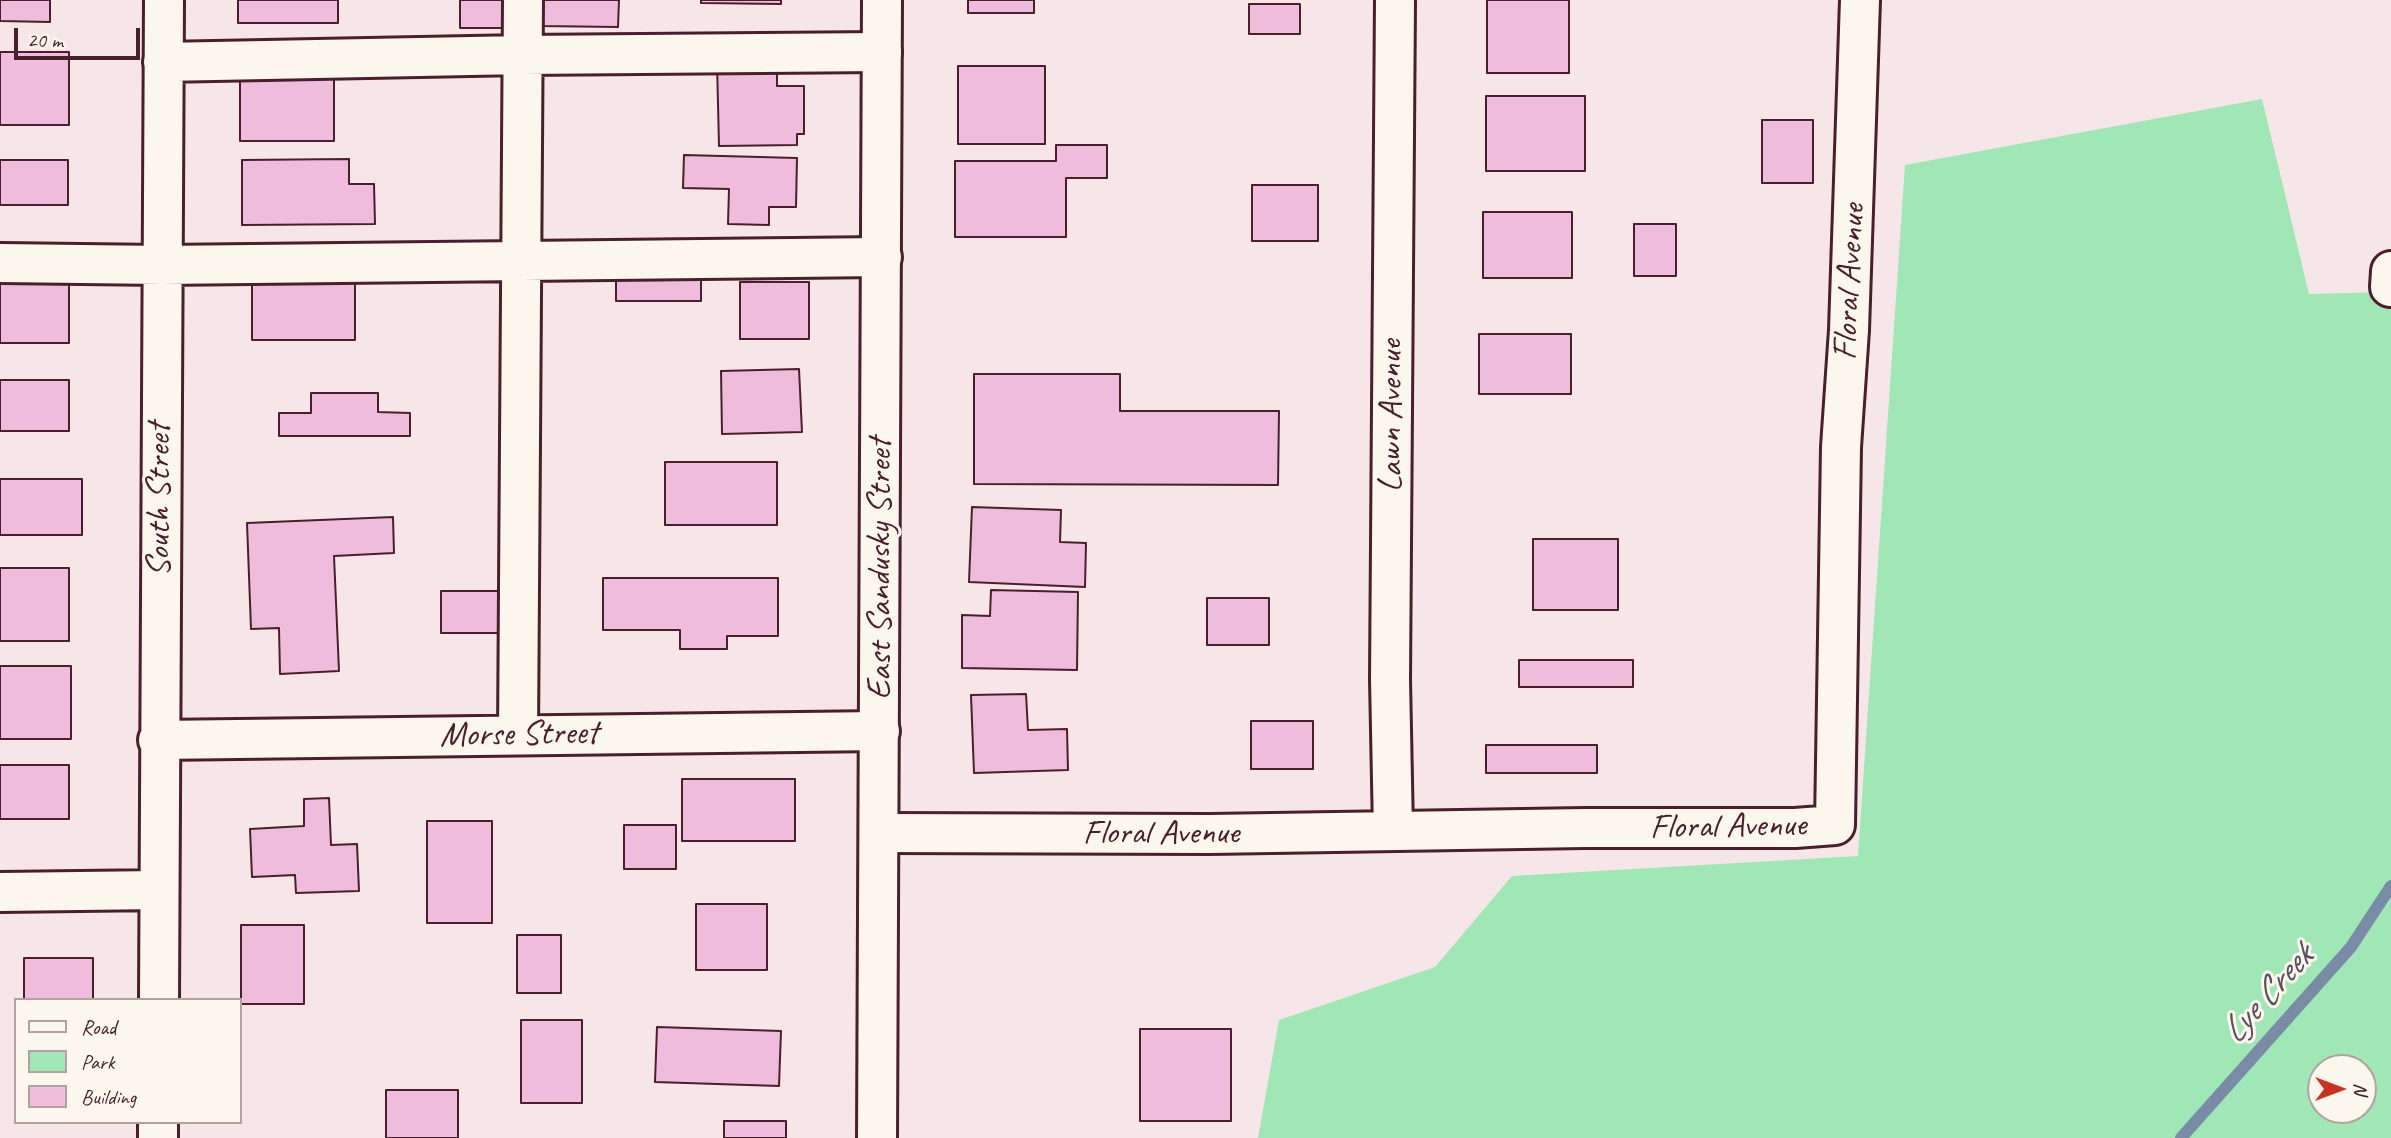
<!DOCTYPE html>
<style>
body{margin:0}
#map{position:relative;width:2391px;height:1138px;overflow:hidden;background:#f7e6e7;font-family:Caveat,sans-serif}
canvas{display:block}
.legend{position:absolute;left:14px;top:998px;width:228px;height:126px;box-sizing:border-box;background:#fbf7ec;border:2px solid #b4a19f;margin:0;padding:9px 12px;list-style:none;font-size:21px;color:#4a1f2b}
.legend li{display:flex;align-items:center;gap:14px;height:35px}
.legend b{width:35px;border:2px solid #b4a19f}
.north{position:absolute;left:2307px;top:1054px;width:70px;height:70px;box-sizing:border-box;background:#fbf7ec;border:2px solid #b4a19f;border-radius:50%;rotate:90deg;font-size:19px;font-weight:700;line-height:28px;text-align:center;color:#4a1f2b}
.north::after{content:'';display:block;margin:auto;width:24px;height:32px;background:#c8321e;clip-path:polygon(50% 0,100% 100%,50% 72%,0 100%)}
.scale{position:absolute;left:14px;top:28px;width:126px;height:32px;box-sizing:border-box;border:4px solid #4a1f2b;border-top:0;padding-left:9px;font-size:21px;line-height:24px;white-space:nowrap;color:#4a1f2b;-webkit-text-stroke:5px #fbf7ec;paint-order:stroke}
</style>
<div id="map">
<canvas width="2391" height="1138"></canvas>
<ul class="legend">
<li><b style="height:9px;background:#fbf7ec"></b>Road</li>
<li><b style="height:19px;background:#9fe7b5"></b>Park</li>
<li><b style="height:19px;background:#efbddb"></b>Building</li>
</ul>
<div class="north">N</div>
<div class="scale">20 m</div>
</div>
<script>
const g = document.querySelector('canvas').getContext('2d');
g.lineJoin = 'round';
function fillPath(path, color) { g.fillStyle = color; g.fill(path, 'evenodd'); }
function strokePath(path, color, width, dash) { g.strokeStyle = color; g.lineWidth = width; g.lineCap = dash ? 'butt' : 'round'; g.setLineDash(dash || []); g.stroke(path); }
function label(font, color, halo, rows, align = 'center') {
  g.font = font + ' Caveat,sans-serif'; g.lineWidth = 6; g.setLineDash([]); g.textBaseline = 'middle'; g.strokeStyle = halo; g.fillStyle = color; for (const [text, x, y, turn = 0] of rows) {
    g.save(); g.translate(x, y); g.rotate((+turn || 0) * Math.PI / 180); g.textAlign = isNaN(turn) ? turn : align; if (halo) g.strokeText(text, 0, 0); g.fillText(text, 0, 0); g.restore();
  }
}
fillPath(new Path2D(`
 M2262,99l47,195 82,-2v846h-1133l21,-118 156,-53 77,-91 346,-20 47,-691zM2321,1068h42v42h-42z`), '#9fe7b5');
strokePath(new Path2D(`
 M2181,1138l170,-191 40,-61`), '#7a8ba7', 12);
const building = new Path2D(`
 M0,0h50v22l-50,-1z
 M238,0h100v23h-100z
 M460,0h43v28h-43z
 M540,0h79l-1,27 -78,-1z
 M701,0h80v4l-80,-1z
 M968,0h66v13h-66z
 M1487,0h82v73h-82z
 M1249,4h51v30h-51z
 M0,52h69v73h-69z
 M777,61v25h27v48h-7v11l-78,1 -2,-84z
 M958,66h87v78h-87z
 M240,67h94v74h-94z
 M1486,96h99v75h-99z
 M1762,120h51v63h-51z
 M1056,145h51v33h-41v59h-111v-76h101z
 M684,155l113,3 -1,49h-27v18l-41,-1 1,-35 -46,-1z
 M349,159v25h25l1,40 -133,1v-65z
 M0,160h68v45h-68z
 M1252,185h66v56h-66z
 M1483,212h89v66h-89z
 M1634,224h42v52h-42z
 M616,266h85v35h-85z
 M0,282h69v61h-69z
 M252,282h103v58h-103z
 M740,282h69v57h-69z
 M1479,334h92v60h-92z
 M799,369l3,63 -80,2 -1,-63z
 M974,374h146v37h159l-1,74 -304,-1z
 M0,380h69v51h-69z
 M311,393h67v19l32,1v23h-131v-23h32z
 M665,462h112v63h-112z
 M0,479h82v56h-82z
 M972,507l89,3 -1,32 26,1 -1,44 -116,-5z
 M393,517l1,36 -60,3 5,115 -59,3 -1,-46 -28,1 -4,-106z
 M1533,539h85v71h-85z
 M0,568h69v73h-69z
 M603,578h175v58h-51v13h-47v-19h-77z
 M991,590l87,2 -1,78 -115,-2v-53l28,1z
 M441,591h62v42h-62z
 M1207,598h62v47h-62z
 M1519,660h114v27h-114z
 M0,666h71v73h-71z
 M1026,694l2,36 39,-1 1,41 -94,3 -3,-78z
 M1251,721h62v48h-62z
 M1486,745h111v28h-111z
 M0,765h69v54h-69z
 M682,779h113v62h-113z
 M329,798l2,47 26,-1 2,47 -63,2 -1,-18 -43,2 -2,-48 54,-3v-27z
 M427,821h65v102h-65z
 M624,825h52v44h-52z
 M696,904h71v66h-71z
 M241,925h63v79h-63z
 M517,935h44v58h-44z
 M24,958h69v42h-69z
 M521,1020h61v83h-61z
 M657,1027l124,4 -2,55 -124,-4z
 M1140,1029h91v92h-91z
 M386,1090h72v48h-72z
 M724,1121h62v17h-62z`);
fillPath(building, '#efbddb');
strokePath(building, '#4a1f2b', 2);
const minor = new Path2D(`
 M163,62l359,-7 360,-3
 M0,263l162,2 720,-8
 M2390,287l1,-16
 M518,735l5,-735
 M158,740l722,-9
 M1393,831l-3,-152 5,-679
 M880,833l330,1 375,-6h210l40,-3 6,-378 8,-117 11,-330
 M0,892l159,-2
 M159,1000l5,-1000
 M158,1138v-16`);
const major = new Path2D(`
 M877,1138l5,-1138`);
strokePath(minor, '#4a1f2b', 44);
strokePath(major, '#4a1f2b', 44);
strokePath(minor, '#fbf7ec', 38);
strokePath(major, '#fbf7ec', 38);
label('35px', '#4a1f2b', '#fbf7ec', [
 ["Floral Avenue",1850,282,-87],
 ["Lawn Avenue",1392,416,-90],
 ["South Street",160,500,-90],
 ["East Sandusky Street",881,569,-90],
 ["Morse Street",519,735,-1],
 ["Floral Avenue",1728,827,-1],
 ["Floral Avenue",1161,834]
]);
label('italic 37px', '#5e4c5f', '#fbf7ec', [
 ["Lye Creek",2268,995,-48]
]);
</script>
